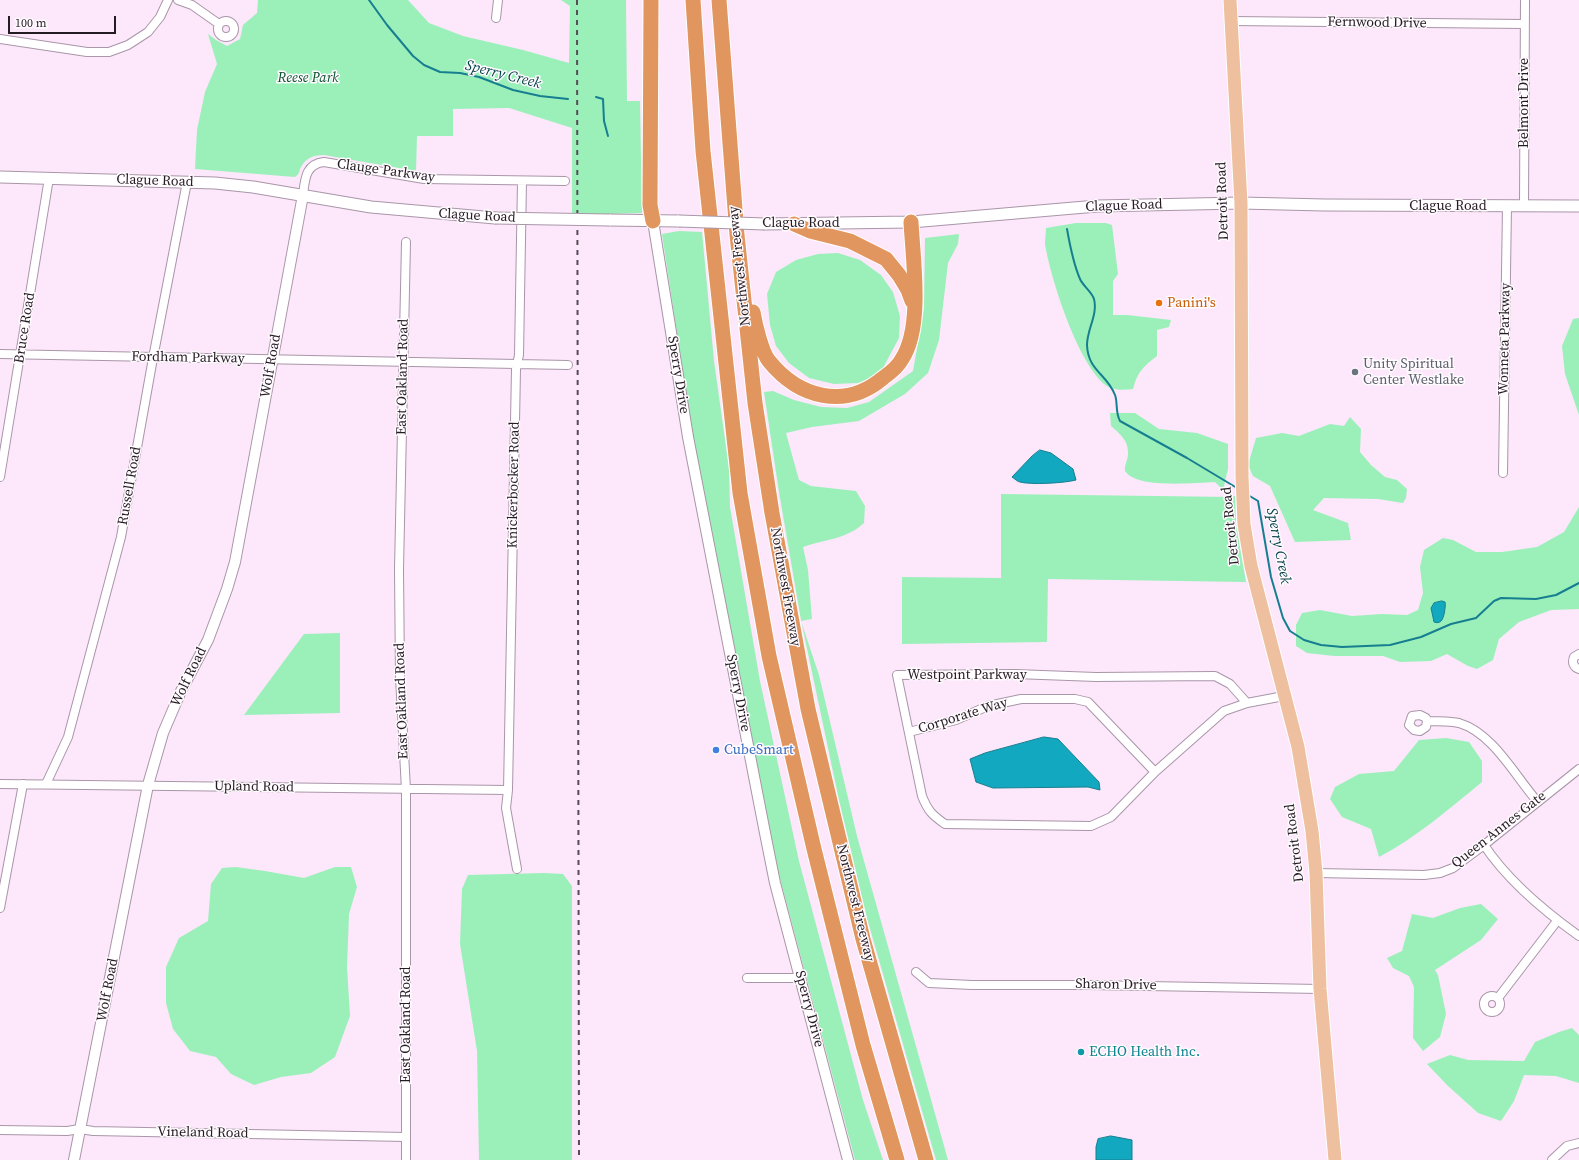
<!DOCTYPE html>
<style>
body{margin:0}
#map{position:relative;width:1579px;height:1160px;overflow:hidden;background:#fce7fb;font-family:"Source Serif 4",serif}
canvas{display:block}
.scale{position:absolute;left:8px;top:16px;width:108px;height:18px;box-sizing:border-box;border:2px solid #241c23;border-top:0;padding-left:5px;font-size:12px;line-height:14px;white-space:nowrap;color:#241c23;-webkit-text-stroke:3px #fffbfe;paint-order:stroke}
</style>
<div id="map">
<canvas width="1579" height="1160"></canvas>
<div class="scale">100 m</div>
</div>
<script>
const g = document.querySelector('canvas').getContext('2d');
g.lineJoin = 'round';
function fillPath(path, color) { g.fillStyle = color; g.fill(path, 'evenodd'); }
function strokePath(path, color, width, dash) { g.strokeStyle = color; g.lineWidth = width; g.lineCap = dash ? 'butt' : 'round'; g.setLineDash(dash || []); g.stroke(path); }
function label(font, color, halo, rows, align = 'center') {
  g.font = font + ' "Source Serif 4",serif'; g.lineWidth = 3; g.setLineDash([]); g.textBaseline = 'middle'; g.strokeStyle = halo; g.fillStyle = color; for (const [text, x, y, turn = 0] of rows) {
    g.save(); g.translate(x, y); g.rotate((+turn || 0) * Math.PI / 180); g.textAlign = isNaN(turn) ? turn : align; if (halo) g.strokeText(text, 0, 0); g.fillText(text, 0, 0); g.restore();
  }
}
fillPath(new Path2D(`
 M258,0h150l21,23 34,13 60,14 46,13 1,-57 -9,-6h65l1,101h13l2,112 -70,2v-87l-63,-20 -56,1v27h-36l-1,35 -92,-16c-11,0 -19,3 -24,14 -1,4 -1,5 -5,8l-100,-8 2,-39 8,-38 12,-28 -9,-30 8,6 11,6 13,-7 3,-14 14,-12z
 M1076,223h30l6,2 6,49 -5,7v34h14l44,5 -2,7 -12,3v26c-14,11 -19,15 -24,33 -9,1 -21,2 -29,-5 -27,-24 -53,-104 -59,-140 0,-5 1,-11 1,-16z
 M679,231l23,1 12,129 15,107 1,39 30,174 39,180 64,239 20,60h-28l-77,-289 -85,-431 -31,-206z
 M959,234l-1,10 -10,19 -9,77 -11,33 -23,21 -46,27 -47,6 -26,6 13,47 12,6 45,5 9,15 -1,17c-4,3 -8,7 -13,9 -15,8 -32,9 -48,15l5,23 4,49 -11,2 18,54 38,161 91,324h-12l-69,-242 -28,-118 -38,-180 -22,-128 -15,-100 9,-1 21,9 27,7 26,1 22,-6 44,-31 11,-62 1,-71z
 M838,253l22,7 21,15 12,17 7,24 -1,22 -16,30 -15,11 -10,4 -24,1 -25,-6 -20,-15 -13,-17 -6,-21 -3,-31 9,-22 20,-12 22,-6z
 M1579,318v97l-14,-41 -3,-28 11,-27z
 M1110,413h25l24,16 38,4 31,11v25l-5,21 -8,-8c-20,1 -66,5 -83,-5 -3,-1 -5,-4 -7,-6 -1,-6 4,-13 3,-19 0,-12 -9,-19 -17,-26z
 M1350,417l11,12 -1,23 11,13 14,12 12,3 10,9 -1,9 -3,5 -25,-4 -54,-1 -11,12 35,13 3,17 -56,2 -25,-56 -17,-10 -5,-11 8,-27 26,-5 17,3 31,-12 14,2z
 M1001,494l231,3 3,-1 1,28 10,58 -198,-3 -1,63 -145,2v-67l99,1z
 M1579,507v102l-28,1 -32,12 -20,17 -6,21 -16,9 -9,-3 -21,-12 -16,7 -31,1 -17,-6h-49l-27,-3 -11,-7v-21l6,-12 18,-3 32,6 30,-2 25,1 11,-5 5,-17 -3,-26 4,-17 19,-12 10,2 23,12h26l35,-5 27,-15z
 M340,633v80l-96,2 60,-81z
 M1446,738l23,4 13,19v21c-33,27 -65,55 -103,75l-8,-28 -29,-12 -12,-18 5,-12 24,-13 35,-3 25,-31z
 M236,867l29,4 39,7 31,-11h16l6,20 -8,27 -2,53 3,49 -15,41 -24,16 -30,4 -27,8 -23,-11 -15,-17 -26,-6 -17,-22 -7,-26v-36l13,-29 29,-17 3,-37 11,-16z
 M544,873l19,1 9,12v274h-93l-2,-109 -17,-107 2,-55 6,-14z
 M1481,904l17,15 -17,21 -46,30 3,5 8,39 -6,23 -17,14 -10,-13 1,-51 -5,-11 -16,-8 -6,-10 15,-7 10,-37 21,4 27,-10z
 M1572,1028l7,7v48l-23,-7 -32,-1 -10,26 -13,20 -23,-8 -31,-28 -20,-21 23,-9 18,5 56,1 11,-19 24,-10z`), '#9bf0ba');
const water = new Path2D(`
 M1040,450l11,3 22,16 3,11c-11,3 -45,5 -56,2 -2,0 -5,-3 -8,-5l20,-21z
 M1442,601l3,1c1,3 -1,17 -4,19 -2,2 -4,2 -7,1l-3,-14 3,-5z
 M1044,737l14,2 41,43 1,8 -12,-3 -95,1 -17,-6 -6,-23 15,-6z
 M1111,1136l21,4v20h-36v-13l2,-8z`);
fillPath(water, '#12a8bf');
strokePath(water, '#177e90', 1);
strokePath(new Path2D(`
 M369,0l18,25 26,31 11,9 16,7 20,1 19,4 34,13 27,6 28,3
 M596,97l7,2 1,22 4,15
 M1067,229c3,17 6,34 13,50 3,7 12,13 14,20 4,16 -7,30 -7,46 1,26 20,29 28,50 3,8 0,17 5,26l67,37 50,30
 M1248,495l10,6 13,76 12,41 7,13 14,9 17,5 21,2 48,-2 31,-8 30,-13 25,-6 18,-17 7,-3 35,1 20,-4 23,-12`), '#177e90', 2);
const minor = new Path2D(`
 M178,0l14,5 27,19
 M496,18l2,-18
 M218 29a8 8 0 1 1 16 0a8 8 0 1 1-16 0Z
 M1231,21l293,3
 M0,39l87,13h22l19,-7 20,-13 12,-15 8,-17
 M303,195c2,-15 2,-31 21,-33l100,17 141,2
 M1524,205l1,-205
 M406,242l-7,327 1,108 6,113v370
 M0,354l568,11
 M1503,473l4,-267
 M0,477l49,-299
 M1579,654l-5,3c-2,5 -1,10 5,12
 M1247,703l-17,-19 -15,-8 -119,1 -81,-3 -118,1 25,121c6,15 10,19 23,28l146,2 20,-9 44,-45 69,-61 23,-8 37,-7
 M1427,721l-1,6 -6,4 -6,-1 -5,-5 3,-9 8,-1 6,3 1,3c10,0 22,0 32,2 34,10 56,53 78,78
 M909,732l47,-12 32,-14 33,-7h54l13,3 67,70
 M0,784l508,6
 M46,784l22,-47 53,-200 32,-179 34,-176
 M1484,845c24,36 60,66 95,91
 M517,869l-11,-61 2,-18 8,-421 3,-14 3,-174
 M1316,873l108,2 16,-2 13,-5 31,-23 95,-76
 M0,908l23,-124
 M916,972l13,11 43,2h117l231,4
 M747,978h53
 M1484 1004a8 8 0 1 1 16 0a8 8 0 1 1-16 0Z
 M1498,998l59,-77
 M0,1130l67,1 13,-2 13,2 313,6
 M1552,1160l15,-14 12,-3`);
const tertiary = new Path2D(`
 M653,221l35,216 77,396 10,50 73,277
 M74,1160l74,-375 15,-52 18,-42 27,-51 19,-51 8,-27 68,-367`);
const secondary = new Path2D(`
 M0,177l215,6 38,4 118,20 124,11
 M609,220l70,1
 M765,224l146,-2 186,-16 144,-3 83,2 255,1`);
const primary = new Path2D(`
 M1230,0l11,203 1,273 2,48 7,42 47,181 14,84 4,42 4,116 15,171`);
const motorway = new Path2D(`
 M651,0l-1,205 3,16
 M693,0l10,151 37,342 29,163 45,193 49,196 34,115
 M719,0l18,235 18,168 17,110 36,196 55,230 63,221
 M794,224l16,7 40,10 36,18 13,16 9,15 4,11
 M753,312c2,12 9,41 16,49 30,37 76,49 114,17 7,-5 15,-11 19,-19 21,-32 11,-99 9,-137`);
strokePath(minor, '#a996a8', 10);
strokePath(tertiary, '#a996a8', 12);
strokePath(secondary, '#a996a8', 13);
strokePath(primary, '#fff', 15);
strokePath(motorway, '#fff', 17);
strokePath(minor, '#fff', 8);
strokePath(tertiary, '#fff', 10);
strokePath(secondary, '#fff', 11);
strokePath(primary, '#eec09f', 13);
strokePath(motorway, '#e2965f', 15);
strokePath(new Path2D(`
 M577,0l2,1160`), '#574c56', 2, [5, 5]);
const secondaryBridge = new Path2D(`
 M495,218l114,2
 M679,221l86,3`);
strokePath(secondaryBridge, '#a996a8', 13, []);
strokePath(secondaryBridge, '#fff', 11);
for (const [x, y, r, color] of [
 [1159,303,4,"#e8710a"],
 [1355,372,4,"#6b7280"],
 [716,750,4,"#3f7fe0"],
 [1081,1052,4,"#0f9aa8"]
]) { const dot = new Path2D(); dot.arc(x, y, r, 0, 2 * Math.PI); g.fillStyle = color; g.fill(dot); strokePath(dot, '#fffbfe', 1.5); }
label('14px', '#241c23', '#fffbfe', [
 ["Fernwood Drive",1377,23,1],
 ["Belmont Drive",1524,103,-90],
 ["Clauge Parkway",386,171,8],
 ["Clague Road",155,181,2],
 ["Detroit Road",1223,201,-92],
 ["Clague Road",1124,206,-2],
 ["Clague Road",1448,206],
 ["Clague Road",477,216,3],
 ["Clague Road",801,223],
 ["Northwest Freeway",740,266,-96],
 ["Bruce Road",25,328,-81],
 ["Wonneta Parkway",1505,339,-89],
 ["Fordham Parkway",188,358,1],
 ["Wolf Road",271,366,-80],
 ["Sperry Drive",678,375,81],
 ["East Oakland Road",403,377,-89],
 ["Knickerbocker Road",514,485,-89],
 ["Russell Road",130,486,-80],
 ["Detroit Road",1231,526,-96],
 ["Northwest Freeway",785,587,80],
 ["Westpoint Parkway",967,675],
 ["Wolf Road",189,677,-64],
 ["Sperry Drive",738,693,79],
 ["East Oakland Road",402,701,-92],
 ["Corporate Way",963,716,-17],
 ["Upland Road",254,787,1],
 ["Queen Annes Gate",1499,830,-38],
 ["Detroit Road",1295,843,-97],
 ["Northwest Freeway",855,903,76],
 ["Sharon Drive",1116,985,1],
 ["Wolf Road",108,990,-79],
 ["Sperry Drive",809,1009,75],
 ["East Oakland Road",406,1025,-90],
 ["Vineland Road",203,1133,1]
]);
label('italic 14px', '#074d2c', '#fffbfe', [
 ["Reese Park",308,78]
]);
label('14px', '#c56008', '#fffbfe', [
 ["Panini's",1167,303]
], 'left');
label('14px', '#5b616d', '#fffbfe', [
 ["Unity Spiritual",1363,364],
 ["Center Westlake",1363,380]
], 'left');
label('14px', '#366cbe', '#fffbfe', [
 ["CubeSmart",724,750]
], 'left');
label('14px', '#0d838f', '#fffbfe', [
 ["ECHO Health Inc.",1089,1052]
], 'left');
label('italic 15px', '#003e48', '#fffbfe', [
 ["Sperry Creek",503,75,14],
 ["Sperry Creek",1278,546,79]
]);
</script>
